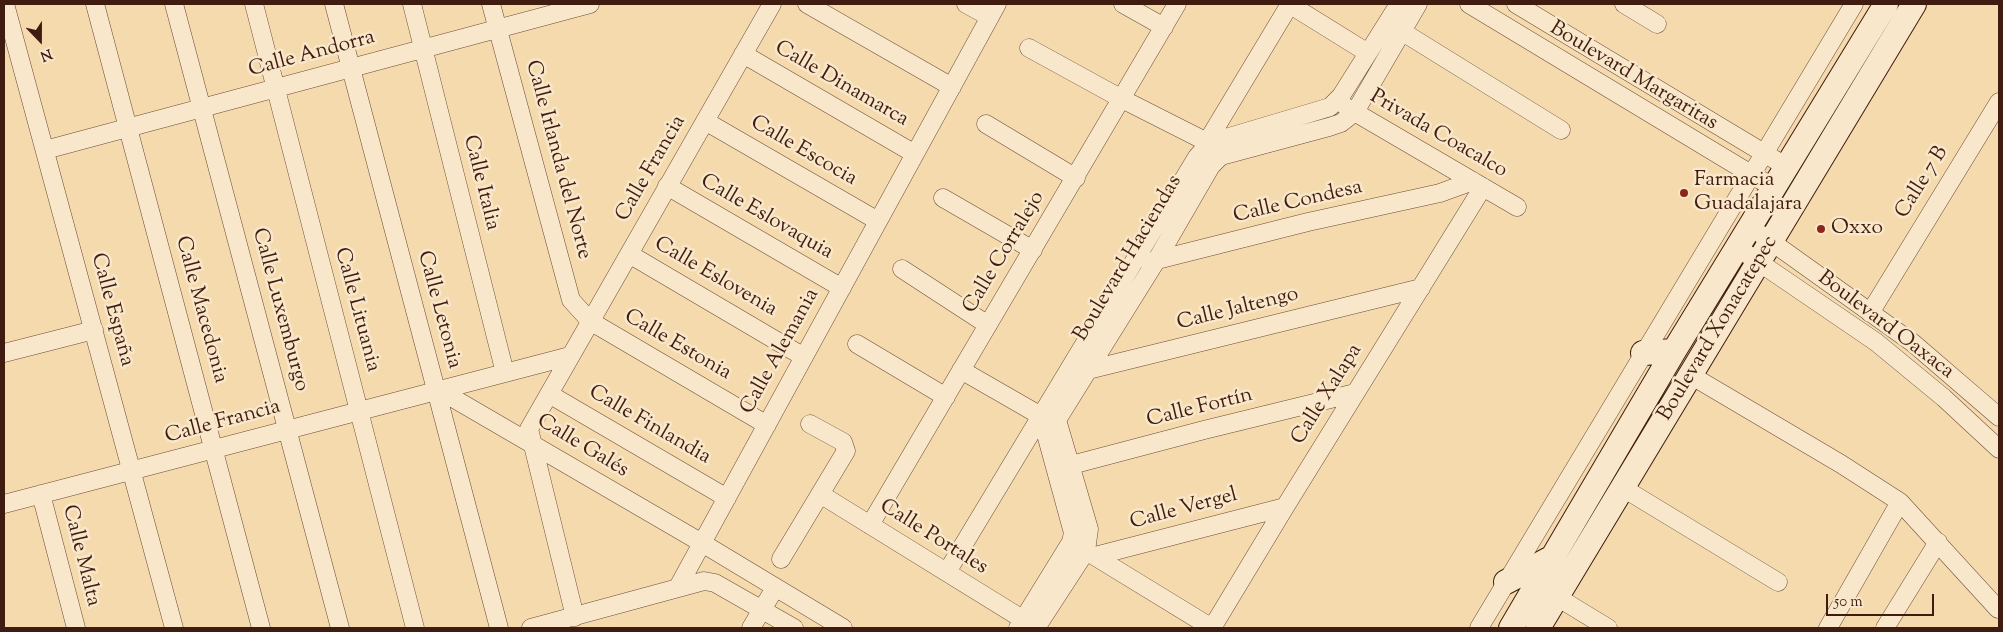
<!DOCTYPE html>
<meta charset="utf-8">
<style>
body{margin:0}
#map{position:relative;width:2003px;height:632px;overflow:hidden;background:#f4daad;font-family:"Sorts Mill Goudy",serif}
canvas{display:block}
.frame{position:absolute;inset:0;border:5px solid #401c10;pointer-events:none}
.north{position:absolute;left:15px;top:15px;width:50px;height:50px;-webkit-text-stroke:4px #f8e7ca;paint-order:stroke;rotate:158deg;font-size:14px;font-weight:700;line-height:20px;text-align:center;color:#401c10}
.north::after{content:'';display:block;margin:auto;width:18px;height:22px;background:#401c10;clip-path:polygon(50% 0,100% 100%,50% 72%,0 100%)}
.scale{position:absolute;left:1826px;top:594px;width:108px;height:22px;box-sizing:border-box;border:2px solid #401c10;border-top:0;padding-left:6px;font-size:15px;line-height:18px;white-space:nowrap;color:#401c10;-webkit-text-stroke:4px #f8e7ca;paint-order:stroke}
</style>
<div id="map">
<canvas width="2003" height="632"></canvas>
<div class="frame"></div>
<div class="north">N</div>
<div class="scale">50 m</div>
</div>
<script>
const g = document.querySelector('canvas').getContext('2d');
g.lineJoin = 'round';
function strokePath(path, color, width, dash) { g.strokeStyle = color; g.lineWidth = width; g.lineCap = dash ? 'butt' : 'round'; g.setLineDash(dash || []); g.stroke(path); }
function label(font, color, halo, rows, align = 'center') {
  g.font = font + ' "Sorts Mill Goudy",serif'; g.lineWidth = 5; g.setLineDash([]); g.textBaseline = 'middle'; g.strokeStyle = halo; g.fillStyle = color; for (const [text, x, y, turn = 0] of rows) {
    g.save(); g.translate(x, y); g.rotate((+turn || 0) * Math.PI / 180); g.textAlign = isNaN(turn) ? turn : align; if (halo) g.strokeText(text, 0, 0); g.fillText(text, 0, 0); g.restore();
  }
}
const minor = new Path2D(`
 M5,4l169,624
 M95,4l166,624
 M174,4l166,624
 M254,4l161,624
 M334,4l165,624
 M412,4l93,369
 M491,4l80,296 19,21 177,104
 M807,4l145,83
 M966,4l24,13
 M1123,4l41,23
 M1289,4l79,49
 M1469,4l305,184
 M1516,4l271,163
 M1624,4l33,20
 M1393,26l168,104
 M1029,48l93,51 85,43 8,8
 M743,54l172,100
 M1346,107l171,100
 M705,121l173,100
 M986,124l90,54
 M1207,142l83,-138
 M45,150l545,-146
 M667,186l175,102
 M943,198l90,52
 M1762,235l151,108 86,74
 M1738,248l138,94 68,56 55,51
 M629,254l175,103
 M1149,262l159,-40 132,-29 33,-12
 M902,269l86,56
 M1870,313l129,-211
 M857,344l89,53
 M4,353l90,-23
 M961,370l80,46 10,2
 M1084,371l337,-83
 M1692,376l149,88 59,38 98,107
 M439,390l263,153 141,85
 M549,394l178,104
 M1060,468l144,-38 151,-37
 M1623,488l155,94
 M41,494l35,134
 M820,494l212,131
 M4,504l566,-148
 M870,525l307,-521
 M1091,554l121,74
 M1095,556l190,-49
 M781,559l65,-108 -3,-9 -33,-18
 M947,572l94,-156
 M678,587l319,-583
 M1557,597l51,31
 M575,617l-46,-188 243,-425
 M531,628l173,-47 11,2 79,45
 M751,628l24,-40
 M1018,628l53,-86 2,-9 -32,-117 156,-259 12,-14 121,-36 11,-11 58,-92
 M1036,628l50,-77 3,-22 -32,-109 99,-159 55,-95 10,-10 108,-29 12,-4 14,-11 63,-108
 M1212,628l73,-121 198,-320
 M1479,628l375,-624
 M1828,628l72,-126
 M1885,628l53,-86`);
const secondary = new Path2D(`
 M1643,353l31,-2
 M1506,582l47,-25
 M1511,628l163,-277 212,-347
 M1538,628l376,-624`);
strokePath(minor, '#6d4c37', 19);
strokePath(secondary, '#401c10', 26);
strokePath(minor, '#f8e7ca', 18);
strokePath(secondary, '#f8e7ca', 24);
for (const [x, y, r, color] of [
 [1684,193,5,"#8f2418"],
 [1821,229,5,"#8f2418"]
]) { const dot = new Path2D(); dot.arc(x, y, r, 0, 2 * Math.PI); g.fillStyle = color; g.fill(dot); strokePath(dot, '#f8e7ca', 2); }
label('21px', '#401c10', '#f8e7ca', [
 ["Calle Andorra",312,55,-15],
 ["Boulevard Margaritas",1633,77,31],
 ["Calle Dinamarca",841,85,30],
 ["Privada Coacalco",1438,135,30],
 ["Calle Escocia",803,152,30],
 ["Calle Irlanda del Norte",557,160,75],
 ["Calle Francia",652,169,-60],
 ["Calle Italia",480,183,76],
 ["Calle 7 B",1923,183,-58],
 ["Calle Condesa",1298,203,-13],
 ["Calle Eslovaquia",766,218,30],
 ["Calle Corralejo",1005,253,-59],
 ["Boulevard Haciendas",1129,259,-59],
 ["Calle Eslovenia",715,278,30],
 ["Calle España",111,310,75],
 ["Calle Macedonia",200,310,75],
 ["Calle Luxemburgo",279,310,75],
 ["Calle Lituania",356,310,75],
 ["Calle Letonia",438,310,75],
 ["Calle Jaltengo",1238,310,-14],
 ["Boulevard Oaxaca",1885,326,37],
 ["Boulevard Xonacatepec",1719,329,-59],
 ["Calle Estonia",677,346,30],
 ["Calle Alemania",781,352,-61],
 ["Calle Xalapa",1328,395,-58],
 ["Calle Fortín",1200,409,-14],
 ["Calle Francia",223,423,-15],
 ["Calle Finlandia",649,426,30],
 ["Calle Galés",582,447,31],
 ["Calle Vergel",1184,510,-15],
 ["Calle Portales",933,538,32],
 ["Calle Malta",80,556,76]
]);
label('21px', '#401c10', '#f8e7ca', [
 ["Farmacia",1694,181],
 ["Guadalajara",1694,205],
 ["Oxxo",1831,229]
], 'left');
</script>
